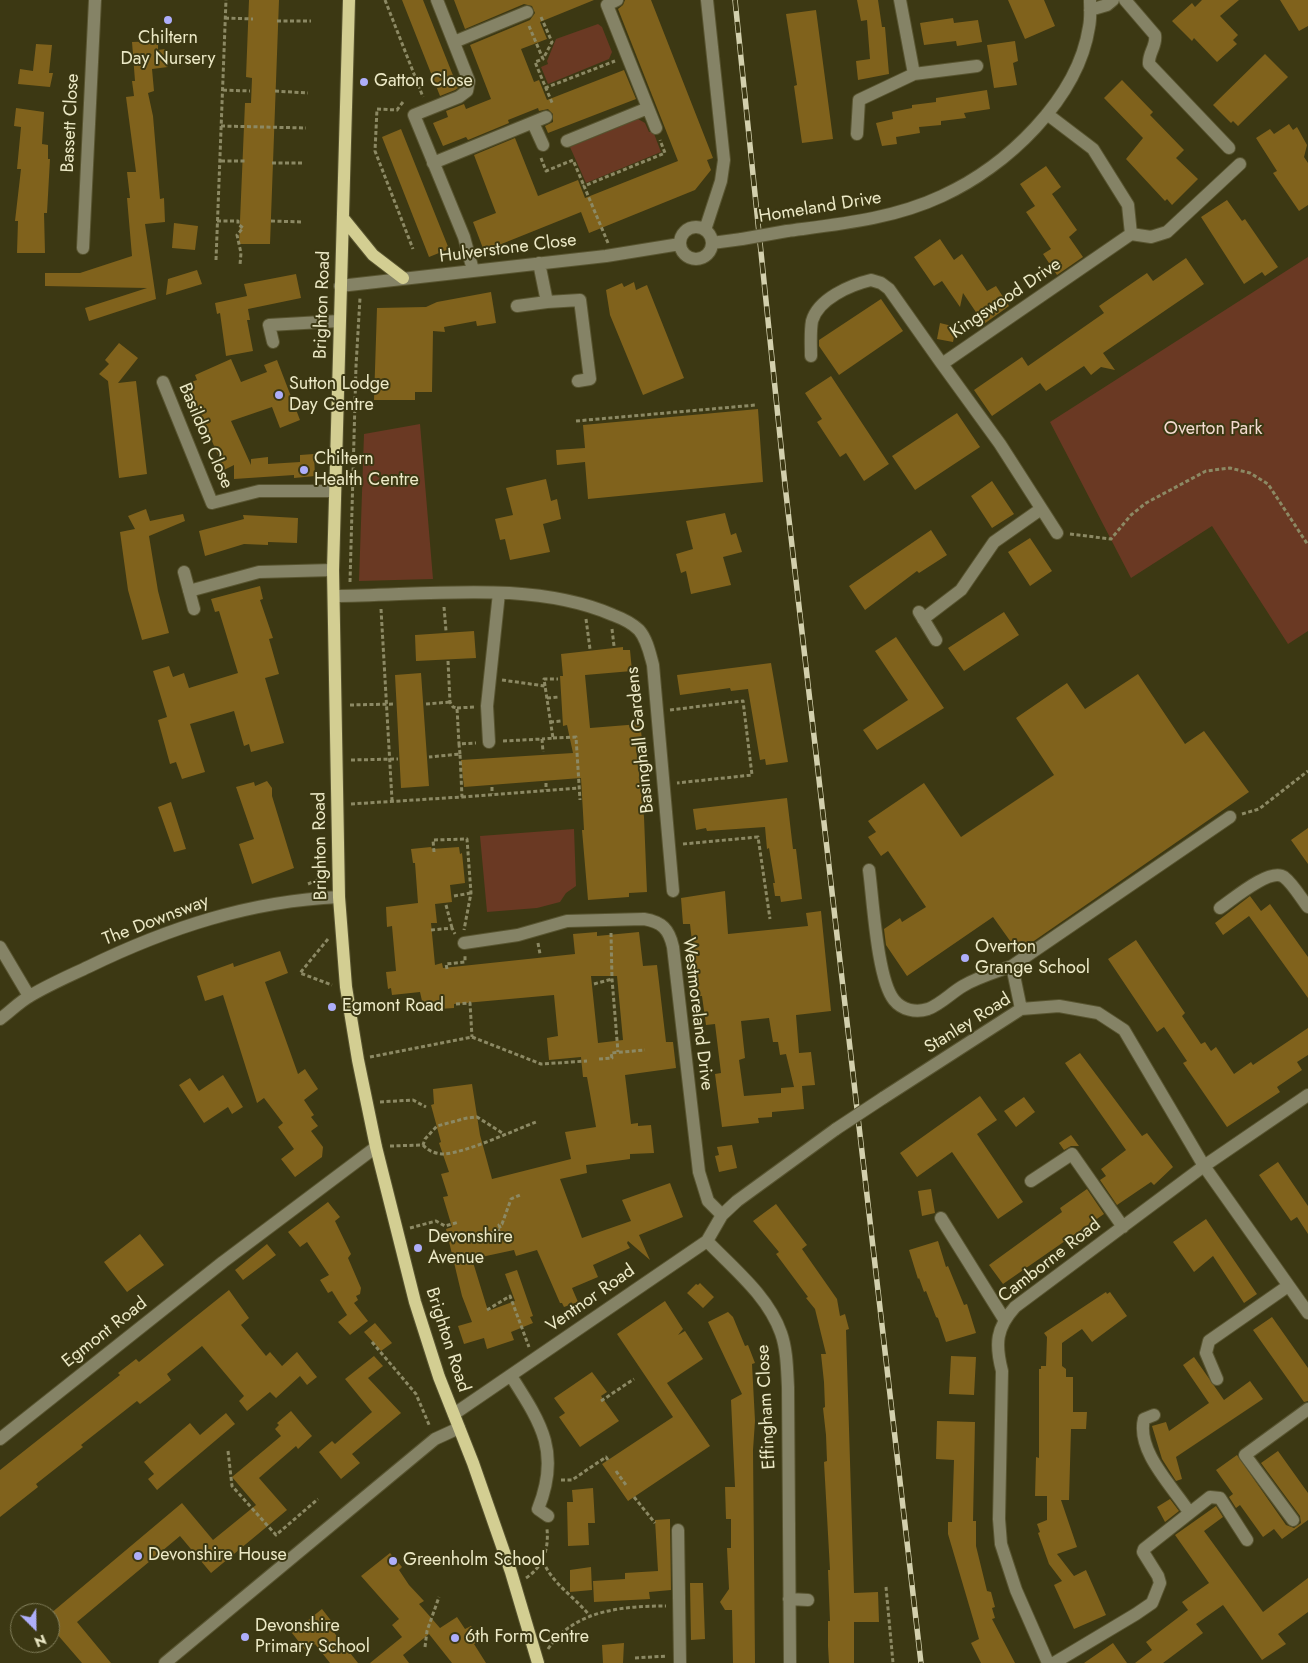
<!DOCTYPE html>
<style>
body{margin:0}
#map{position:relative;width:1308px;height:1663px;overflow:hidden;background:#3c3813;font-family:Jost,sans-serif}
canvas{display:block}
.north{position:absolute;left:10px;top:1603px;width:50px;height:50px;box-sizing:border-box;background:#3c3813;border:1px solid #827f5b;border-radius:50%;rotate:157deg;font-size:14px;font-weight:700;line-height:20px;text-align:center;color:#ece9c6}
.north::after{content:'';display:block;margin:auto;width:18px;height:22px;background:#aeaefa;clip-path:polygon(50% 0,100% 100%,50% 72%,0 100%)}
</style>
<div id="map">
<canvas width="1308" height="1663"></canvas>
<div class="north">N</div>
</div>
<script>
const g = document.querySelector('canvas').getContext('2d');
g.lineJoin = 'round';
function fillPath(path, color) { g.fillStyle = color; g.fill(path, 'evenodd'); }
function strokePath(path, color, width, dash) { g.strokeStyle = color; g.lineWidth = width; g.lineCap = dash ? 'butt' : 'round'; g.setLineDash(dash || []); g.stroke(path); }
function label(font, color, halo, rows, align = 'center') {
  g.font = font + ' Jost,sans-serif'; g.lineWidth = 4; g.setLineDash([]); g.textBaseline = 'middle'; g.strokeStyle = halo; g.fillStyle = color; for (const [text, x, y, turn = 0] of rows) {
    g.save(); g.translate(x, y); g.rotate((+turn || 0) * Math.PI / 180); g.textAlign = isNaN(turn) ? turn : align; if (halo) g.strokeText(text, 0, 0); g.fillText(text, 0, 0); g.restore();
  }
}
fillPath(new Path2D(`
 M598,24l4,3 10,25 -3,7 -61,25 -7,-17 7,-3 -1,-3 9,-22z
 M638,119l7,4 4,9 4,-1 8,21 -75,31 -16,-36z
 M1308,257v374l-20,13 -76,-118 -81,52 -81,-156z
 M420,424l13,155 -74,2 5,-147z
 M574,829l2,57 -10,7 -6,9 -23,6 -50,4 -7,-76z`), '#6a3923');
fillPath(new Path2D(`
 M249,0h30l-9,244h-31l6,-141h6l1,-25 -6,-1z
 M402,0h21l35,88 -3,2 -15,6z
 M454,0h140l-54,22 7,17 -26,10 13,33 5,-2 8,20 77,-30 12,29 -88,34 -3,-7 8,-4v-8l-5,-5 -9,2 -1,-3 -30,12 1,3 -41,17 -2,-3 -23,9 -10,-23 15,-6 -2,-6 18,-7 2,5 25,-10 -21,-54 60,-25 5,-7 -3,-7 -8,-2 -59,25z
 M625,0h26l62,158 -6,2 4,10 -16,20 -106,43 -8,-21 -97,39 -11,-29 23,-9 -22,-58 41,-17 23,58 40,-16 7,18 93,-37 -60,-152 5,-4z
 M857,0h21l4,27h3l4,47 -31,6 -2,-19 14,-2 -3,-39 -6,1z
 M1008,0h36l11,26 -30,13z
 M1202,0h37l-19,16 18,19 -5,5 4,4 -20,18 -23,-24 -2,3 -20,-20 20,-18 3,4z
 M1280,0h28v26l-9,5z
 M816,10l17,129 -31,4 -8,-57 3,-1 -11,-71z
 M953,18l1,5 24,-3 4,22 -25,4 -1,-5 -32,4 -4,-22z
 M158,41v9l7,-1 3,18 -16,2 2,22 -6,2 5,23 7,83 4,-1 1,24 -20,2 11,75 -67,22 -4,-13 62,-20 -102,-2v-13h35l52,-17 -5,-58h3l-3,-26h9l-10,-75 8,-1 -2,-15h3l-3,-39z
 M1015,41l3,20 -5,2 4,22 -23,3 -7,-43z
 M36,44l16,1 -3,28h4l-3,14 -32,-3 2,-15 13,2z
 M1265,54l23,23 -50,49 -5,-5 -2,2 -18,-18z
 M1122,80l31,32 -3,3 34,35 -8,8 22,21 -26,26 -5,-6 -2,2 -39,-42 17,-21 -39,-40z
 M987,90l3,19 -26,4 2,5 -25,3v4l-22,2 1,6 -24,4 1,7 -15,2 -6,-23 17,-4 -1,-7 20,-4v-3l24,-3v-4z
 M16,108l28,4 -2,32 6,1v14h2l-3,54h-3l1,40h-28l1,-32h-3l6,-52h-4l4,-42 -7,-1z
 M1289,124l4,6 4,-3 10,18 -3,12 4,6v42l-9,6 -26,-38 4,-2 -21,-33 14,-9 4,5z
 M401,129l48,120 -20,8 -47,-120z
 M1046,166l15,21 -9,7 25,36 -8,7 14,20 -26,18 -14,-21 8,-5 -25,-37 9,-6 -15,-22z
 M1227,200l15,21 3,-2 33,48 -13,9 -3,-4 -18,12 -43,-67z
 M174,223l24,3 -3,24 -23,-2z
 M940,239l14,21 8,-6 25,37 9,-5 13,20 -25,18 -21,-31 -3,14 -18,-26 -8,5 -20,-29z
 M1186,258l18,26 -101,69 12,17 -14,-3 -10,8 -7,-9 -38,25 -6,-8 -48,33 -18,-26 48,-33 6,9 76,-53 -5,-7 29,-20 19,-13 6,8z
 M197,270l5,14 -36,11 2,-16z
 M296,274l5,24 -53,11 2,11h-3l6,31 -27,5 -6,-43 -3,1 -2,-11 32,-7 -3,-12z
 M634,282l2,8 11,-5 37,93 -41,17 -33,-80 -4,-25 16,-7 2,4z
 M491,292l5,31 -19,3 -1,-5 -32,6 1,5 -12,-1 -1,61h-17v8h-41l3,-92 49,-1 11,-5z
 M881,299l22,32 -64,44 -20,-29v-6z
 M940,323l16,4 -3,15 -16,-3z
 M119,343l19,15 -20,25 18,-2 11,93 -28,4 -11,-97 -9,-7 10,-10 -4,-4z
 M231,359l10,23 26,-10 -3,-7 13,-5 23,60 -20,8 -8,-21 -41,14 20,44v-6l17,-2v7l32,-2v-7l14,-1 1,22 -21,2v-3l-60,4v-14l-10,5 -36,-87 9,-3 -2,-5z
 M831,376l58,88 -25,17 -18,-28 -6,4 -23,-35 5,-3 -17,-26z
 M758,409l5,73 -175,17 -3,-37 -28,3 -1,-15 29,-2 -2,-23z
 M957,413l23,34 -65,43 -23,-34z
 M546,479l5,22 6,-2 4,20 -18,5 7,28 -40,8 -5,-21 -5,1 -5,-21 18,-4 -7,-27z
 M992,481l22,33 -22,14 -21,-32z
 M146,509l4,12 33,-7 2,7 -36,15 9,55 11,42 -27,7 -14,-50 -8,-58 15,-3 -7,-13z
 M725,513l6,22 5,-2 6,19 -19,5 8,28 -40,9 -5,-23 -5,2 -5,-19 17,-5 -7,-28z
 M243,515l55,3 -1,25 -29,-1v3l-24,-1 -39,12 -6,-25 45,-12z
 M931,530l16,25 -28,18 -2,-2 -52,39 -16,-24z
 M1030,538l22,33 -22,15 -22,-34z
 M260,586l3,13 -3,1 13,38 -4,1 10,35 -14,4 19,65 -33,9 -2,-8 -5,2 -10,-35 -44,13 15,48 -23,7 -6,-17 -6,2 -12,-44 9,-3 -14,-46 16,-5 4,11 11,-4 5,15 49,-15 -19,-62 -4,1 -4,-13z
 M1004,612l15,23 -55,36 -16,-23z
 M474,631l2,27 -60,3 -1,-26z
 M896,637l48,71 -67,42 -14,-20 45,-30 -33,-49z
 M623,647v3h7l2,21 -47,4 5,53 50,-4 2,15h-7l9,78 3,75 -18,1v4l-41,3 -6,-70h2l-3,-52 -117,9 -3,-27 112,-7 -6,-28 -4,1 -3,-50h3l-2,-22z
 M771,663l17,99 -22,3 -1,-6 -5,1 -12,-71 -17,2 -1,-3 -50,7 -3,-20z
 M421,673l8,113 -28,2 -6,-113z
 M1138,674l47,70 19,-13 45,61 -231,160 -25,-35 -86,59 -21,-31 -2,-16 16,-11 2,4 24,-15 -38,-56 -7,5 -13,-19 8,-5 -8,-11 56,-38 37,54 93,-62 -38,-57 51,-35 18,26z
 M267,781l5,7v8l22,72 -42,16 -13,-40 15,-5 -18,-52 18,-5 1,4z
 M787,798l6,51h3l6,50 -21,3 -1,-6h-5l-2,-13h2l-6,-35 -2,1 -2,-22 -58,4 -1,-3 -10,2 -3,-21z
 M171,802l15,47 -12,3 -16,-45z
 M1308,828v36l-17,-24z
 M431,847l1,2 27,-2 1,7 2,-1 3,30 -15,2 2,17 -17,2 2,19h-6l4,42 7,-2 1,5 132,-14 -2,-20 24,-2v4l42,-4 4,34 14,-1 9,77h7l3,26 -51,7 6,49 7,-1v3l13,-1 3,28 -24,1v5l-44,6 1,8 -27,6 22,59 49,-17 -9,-21 48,-17 13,34 -44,18 11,25 -22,-19 -1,2 3,5 -37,17 5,12 -26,11 6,14 -14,5 -2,-4h-2l-23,-53 -21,6 -2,-6 -42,9 16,52 27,-10 -10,-27 12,-4 16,46 -3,1 3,6 -22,9 3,8 -27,9 -3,-11 -20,6 -6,-18 14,-4 -10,-26 -16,-67 6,-2 -9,-30 5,-1 -7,-22 8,-2 -10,-29 2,-1 -10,-37 3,-1 -1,-15 39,-5 8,51 12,44 79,-20 -6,-27 31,-5 -9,-50h-4l-2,-20 -32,3 -2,-22 11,-2 -4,-41 -100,9v4l-30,2 -4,-18 -28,3 -1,-7 -3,1 -2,-17 10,-1 -4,-45 -5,1 -1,-20 32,-4 -3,-40h-2l-2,-14zM591,976h26l6,64 -25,3z
 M725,891l3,43 80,-8 -2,-13 15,-2 10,100 -35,4 3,38 12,-1 4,33 -13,1 2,23 -32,3v5l-14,1 1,5 -37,4 -7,-53 6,-1 -6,-49 -9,1 -4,-29h-4l-8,-72h-7l-2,-26zM769,1018l4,24h5l2,13 6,-1 8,33 -13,1v5l-37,3 -5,-36 6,-2 -4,-37z
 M1250,896l11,15 9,-7 38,53v41l-59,-82 -26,19 -8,-12z
 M1136,940l49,73 -3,3 19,28 4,-2 6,9 5,-4 18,27 17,-12 2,3 55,-37v27l-11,7 5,8 -25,17 3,5 -53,35 -44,-64 4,-2 -23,-34 -7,5 -49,-73z
 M280,951l8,22 -23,9 33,92 7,-5 13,20 -14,11 10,15 -3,2 7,9 -7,5 12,16 -1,10 -27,20 -14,-18 13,-10 -16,-22 5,-4 -19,-25 -7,5 -34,-108 -18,6 -8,-25 36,-13 1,4z
 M1080,1053l62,83 5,-3 26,34 -19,18 -3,-3 -34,23 -17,-25 6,-4 -5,-7 25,-19 -61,-87z
 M223,1075l20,32 -11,7 -4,-7 -24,16 -25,-38 11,-7 9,13z
 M980,1096l17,24 -20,14 46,68 -25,17 -46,-67 -35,25 -17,-24z
 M1024,1097l11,15 -19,15 -12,-16z
 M1071,1135l8,11h-8l-7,4 -5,-7z
 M732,1145l5,23 -18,4 -4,-16 4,-1 -2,-8z
 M1278,1162l30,44v28l-11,-17 -6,4 -32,-46z
 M931,1189l4,24 -13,3 -4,-25z
 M1087,1189l17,25 -101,70 -14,-19 73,-53 -2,-4z
 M328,1202l12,15 -5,4 16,33 -3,4 13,30 -1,6 -4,2 2,4 -4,3 14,18 -18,14 -12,-13 9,-7 -15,-24 -4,2 -8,-13 9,-5 -22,-33 -7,5 -12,-15z
 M776,1204l31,41 -5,4 35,50 3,17 5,-2 4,15 -3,1 8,263 24,-1 1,30h-25v41h-25l-1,-17v-25h2l-2,-51h2l-6,-108 3,-1 -1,-26 -3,-27 2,-1 -1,-25 -3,-28h5l-11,-45 -9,-11 2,-1 -32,-43 3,-2 -26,-31z
 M1206,1219l51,75 -13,9 -31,-47 -19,16 -21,-30z
 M140,1234l24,31 -37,27 -23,-30z
 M938,1241l8,26 2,-1 16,39 3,-1 9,29 -30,9 -8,-24 -2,-1 -10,-26 -2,1 -5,-14 -1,1 -9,-29z
 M267,1244l9,11 -33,25 -8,-10z
 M700,1283l14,14 -11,11 -16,-15 9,-9 2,1z
 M229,1290l20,28 -8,7 25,31 4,-4 12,14 15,-14 20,25 -10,8 -7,-9 -24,22 -6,-6 -23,19 -8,-10 5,-5 -42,-50 -35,28 4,6 -31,24 -3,-3 -56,44 2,2 -47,37 2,3 -38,30v-47l120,-95 -2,-2 18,-14 3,3z
 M1106,1292l1,2 3,-2 17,24 -35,26 -10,-13 -20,14v23l4,3v8h7v35h14l-1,17h-15l-2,71h-8l16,47 -20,7 17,22 12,-6 20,45 -32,14 -20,-44 8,-4 -13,-17 -11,-31 2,-1 -3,-8 10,-4v-24h-12l1,-39 3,1v-89h2v-3h5l1,-29 -3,-4z
 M665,1301l18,28 -5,6 7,-4 18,28 -36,24 43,63 -82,55 -26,-37 71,-47 -56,-83z
 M728,1312l5,5 12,29 3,-1 7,18 -3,1 3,57 -2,29 2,213h-22l-1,-53h-7l-5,-8 9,-13 -2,-41h4v-29h-5l-1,-32h10l-4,-87 11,-6 -34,-72z
 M1272,1317l36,51v33l-4,1 -51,-72z
 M375,1323l17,20 -11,8 -17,-19z
 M374,1356l9,10 -15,12 33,35 -49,41 8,9 -19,16 -22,-27 13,-11 3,3 37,-32 -27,-33z
 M951,1356l25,1 -2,38 -25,-1z
 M1194,1357l30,43 26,-19 13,18 -87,58 6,22 -6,2 -14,-22 -10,-33 14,-4 3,9 40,-28 -26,-38z
 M592,1372l15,20 -6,4 18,25 -39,26 -21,-30 6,-4 -11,-15z
 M291,1411l21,25 -14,13 -2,-3 -37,32 28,32 -76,63 -31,-37 -103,86 34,41h-29l-32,-37v-12l132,-111 31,37 43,-35 -24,-28 49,-41 -6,-7 4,-4 -2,-2z
 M226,1413l9,11 -78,66 -9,-11 6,-5 -10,-12 46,-39 10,12z
 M937,1421l38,1 -2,99h3v25l11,45 4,1 4,15 -3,1 3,10 -3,1 23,44h-34l-10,-20 8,-4 -31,-105v-12h4l2,-62 -18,-1z
 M1278,1451l30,42v27l-26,19 -8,-10 -11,8 -23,-32 -4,3 -7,-11 4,-3 -17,-24 21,-15 49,70 8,3 7,-5 -1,-7 -39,-53z
 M593,1488l2,35h-7l1,22 -21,1 -1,-44h6l-1,-12z
 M1170,1499l9,12 -14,11 -8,-15z
 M1216,1506l7,11 -19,14 59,81 45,-34v34l-30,22 8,10 -24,16 -39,-55 -27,19 7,9 -40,30h-28l17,-13 -6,-8 42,-32 -6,-8 27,-19 -34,-48z
 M670,1519l1,71 -22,2 1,7 -56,3 -1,-21 32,-2v-6l33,-2 -3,-51z
 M390,1553l12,14 -3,3 10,15 15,16 -5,3 21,24 17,-11 8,12 6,-3 9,15 -6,3 12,19h-34l-23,-29 -26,21 6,8h-39l32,-26 -10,-12 7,-6 -38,-43z
 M591,1567l1,23 -22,2v-22z
 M690,1583h13l2,56 -14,1z
 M322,1609l14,18 -4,3 26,33h-28l-15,-19 -9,7 -14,-18z
 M624,1643l-1,20h-20l-1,-18z
 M1113,1643l14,20h-43z`), '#80621c');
const minor = new Path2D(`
 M437,0l32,81 -2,10 -8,6 -45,18 50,122 9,33
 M617,0l-10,5 49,123
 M1125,0l30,35c2,11 -7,18 -6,29l80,84
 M1090,10l17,-5 6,-5
 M454,42l73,-30
 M914,74l63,-8
 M1047,114l46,35 35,56 3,29 -189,130 58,80 57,89
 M533,123l10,22
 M857,134l2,-34 55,-26 -14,-74
 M567,141l81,-33
 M433,163l113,-46
 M680 243a16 16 0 1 1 32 0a16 16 0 1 1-32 0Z
 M705,230l16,-49 3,-21 -17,-160
 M787,231c53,-7 106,-12 155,-35 64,-29 136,-97 147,-169 2,-9 1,-18 1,-27
 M1131,234l20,3 16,-5 73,-68
 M712,243l30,-4
 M83,248l12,-248
 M539,263l8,39 33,-2 10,79 -12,2
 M340,286l266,-30 74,-12
 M517,306l30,-4
 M273,342l-4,-17 70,-4
 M811,356c0,-11 -1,-24 1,-35 6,-22 38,-36 59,-41l10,3 8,6 53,75
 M163,382l49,121 47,-12h76
 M184,572l10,37
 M189,591l70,-19 74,-2
 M334,596c88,0 196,-17 279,19 8,3 19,8 26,15 8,9 11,24 14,35l20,226
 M919,612l17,28
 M923,619l38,-29 33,-48 47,-33
 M489,742l-2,-36 12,-113
 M869,870c4,29 8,109 25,130 8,10 22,13 34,9 13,-5 23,-16 35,-23 15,-9 33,-14 49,-20
 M1220,908c12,-8 50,-41 64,-31 9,7 17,21 24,30
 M464,943l54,-8 49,-14 77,-2c18,3 25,10 29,28l26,225 9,29 14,14
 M0,947l29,49
 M1021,1009l-9,-43 218,-149
 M0,1019c10,-7 19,-17 30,-23 18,-11 39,-20 58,-29 80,-39 162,-66 251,-70
 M883,1098l138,-89 38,-3 39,7 26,17 80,136 104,147
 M1031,1181l41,-27 51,73
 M941,1218l63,101
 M707,1241c27,28 61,55 74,92 6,17 6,36 7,54l2,276
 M511,1376c30,47 50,76 27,133l10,7
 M1217,1379l-11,-26 3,-12 79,-55
 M454,1414l253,-173 15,-26 15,-14 99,-72
 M1154,1415l-10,4c-8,32 29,68 45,93
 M0,1439l223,-177 153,-115
 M1293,1520l-48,-65 63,-46
 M678,1530l2,133
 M789,1599l19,1
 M165,1663l270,-224 24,-11
 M1048,1663l-32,-73 -15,-46 -2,-25 3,-148c-7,-27 -6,-43 13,-64l189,-141 104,-71
 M1054,1663l82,-49 16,-11 8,-20 -2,-7 -15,-24 1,-3 66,-52 10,1 27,42`);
const major = new Path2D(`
 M349,0l-16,570 6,327 7,90 12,73 18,87 39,155 24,75 34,86 38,109 27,91
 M343,218l30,37 30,23`);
strokePath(minor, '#585430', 14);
strokePath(major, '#585430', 14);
strokePath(new Path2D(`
 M385,0l38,97
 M541,17l11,25 -9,17
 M225,18l28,1
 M277,21h34
 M529,26l14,33 -8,3 18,43
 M545,88l70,-27
 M223,90l27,1
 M275,91l33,2
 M403,102l-6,8 -20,-1 -2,42 38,98
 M221,126l85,2
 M541,158l5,13 27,-11 11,26
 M221,161h25
 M272,163h32
 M217,221h21v3l5,4 -6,7 4,18 -1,12
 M271,221l32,1
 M608,243l-24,-57 81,-33 -5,-13
 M216,260l10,-260
 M576,421l180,-16
 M1070,534l41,5 20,-24 15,-12 60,-32 24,-3 20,5 18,11 40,61
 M350,582l6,-216 4,-68
 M444,607l2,24
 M381,609l11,191
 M586,619l4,30
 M612,629l2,17
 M448,661l2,41 3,5 4,1 2,36
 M502,680l43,6 8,52 -11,1
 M545,686l-1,-7h14
 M547,698l12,-1
 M426,704l24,-2
 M350,705l45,-1
 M457,708l17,-1
 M670,710l73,-9 9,74 -75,8
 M550,722l11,-1
 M553,738l23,-1 4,63
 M503,741l39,-2 1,13
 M460,754l-1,-10 17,-1
 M351,760l47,-1
 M546,783v7
 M492,787v7
 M462,797l117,-9
 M351,804l111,-7 -2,-43 -31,3
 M1242,814l17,-5 49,-38
 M683,844l75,-7 12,82
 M434,852l-1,-12 34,-1 4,54 -7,37
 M308,884l17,-7
 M454,896l17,-3
 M446,905l6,23
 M431,930l21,-2 3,6
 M611,933l1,46 6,73
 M328,939l-28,34 32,12
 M538,943l2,11
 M447,969l-1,-5 19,-2v-6
 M594,984l18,-5
 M456,1004l14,-1 2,34
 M370,1057l102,-20 69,27 46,-3
 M599,1059l13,-1 -1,-5 34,-3
 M380,1102l33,-2 13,7
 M423,1145c5,6 13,9 21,9 24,-2 68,-23 92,-32
 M390,1146l33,-1 2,-6 12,-13 30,-8 10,-1 27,17
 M410,1228l26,-7 9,5 14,-4
 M484,1235l17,-5 -2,-5 3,-1 9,-25 9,-4
 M487,1310l23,-14 19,51
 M372,1342l44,52 14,33
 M601,1401l33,-22
 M228,1451l4,35 44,49 42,-36
 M616,1471l10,14
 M561,1480h11l34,-23 2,3
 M634,1497l21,26
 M543,1561c10,24 31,35 47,55
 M526,1578c17,-11 23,-29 21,-49
 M886,1587l7,76
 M425,1647l2,-16 12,-34
 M548,1649c26,-39 75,-43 118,-43
 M635,1658l32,-2`), '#8c8964', 3, [4, 2.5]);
strokePath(minor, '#858366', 12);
strokePath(major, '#d3ce92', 12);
const rail = new Path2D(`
 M735,0l50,485 136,1178`);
strokePath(rail, '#d3d0ad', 5.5);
strokePath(rail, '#3c3813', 4, [11]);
const minorBridge = new Path2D(`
 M742,239l45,-8
 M836,1129l47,-31`);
strokePath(minorBridge, '#585430', 14, []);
strokePath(minorBridge, '#858366', 12);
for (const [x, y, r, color] of [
 [168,20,5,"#aeaefa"],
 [364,82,5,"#aeaefa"],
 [279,395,5,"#aeaefa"],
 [304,470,5,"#aeaefa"],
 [965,958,5,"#aeaefa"],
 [332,1007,5,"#aeaefa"],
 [418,1248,5,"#aeaefa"],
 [138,1556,5,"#aeaefa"],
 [393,1561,5,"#aeaefa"],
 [245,1637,5,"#aeaefa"],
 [455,1638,5,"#aeaefa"]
]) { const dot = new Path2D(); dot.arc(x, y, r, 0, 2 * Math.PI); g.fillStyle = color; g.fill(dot); strokePath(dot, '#3c3813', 2); }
label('18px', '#ece9c6', '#3c3813', [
 ["Chiltern",168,39,"center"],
 ["Day Nursery",168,60,"center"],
 ["Gatton Close",374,82],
 ["Sutton Lodge",289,385],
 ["Day Centre",289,406],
 ["Chiltern",314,460],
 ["Health Centre",314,481],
 ["Overton",975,948],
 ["Grange School",975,969],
 ["Egmont Road",342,1007],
 ["Devonshire",428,1238],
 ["Avenue",428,1259],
 ["Devonshire House",148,1556],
 ["Greenholm School",403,1561],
 ["Devonshire",255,1627],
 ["Primary School",255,1648],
 ["6th Form Centre",465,1638]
], 'left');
label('18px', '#ece9c6', '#3c3813', [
 ["Bassett Close",71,123,-87],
 ["Homeland Drive",820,208,-9],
 ["Hulverstone Close",508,249,-7],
 ["Kingswood Drive",1006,299,-34],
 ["Brighton Road",323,305,-88],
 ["Basildon Close",205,436,67],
 ["Basinghall Gardens",641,740,-96],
 ["Brighton Road",321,846,-91],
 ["The Downsway",156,921,-21],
 ["Westmoreland Drive",697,1014,83],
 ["Stanley Road",968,1024,-32],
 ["Camborne Road",1050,1261,-38],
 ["Ventnor Road",591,1299,-35],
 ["Egmont Road",105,1333,-38],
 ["Brighton Road",447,1340,72],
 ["Effingham Close",767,1407,-93]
]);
label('18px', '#f4dbd0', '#3c3813', [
 ["Overton Park",1213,430]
]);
</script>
